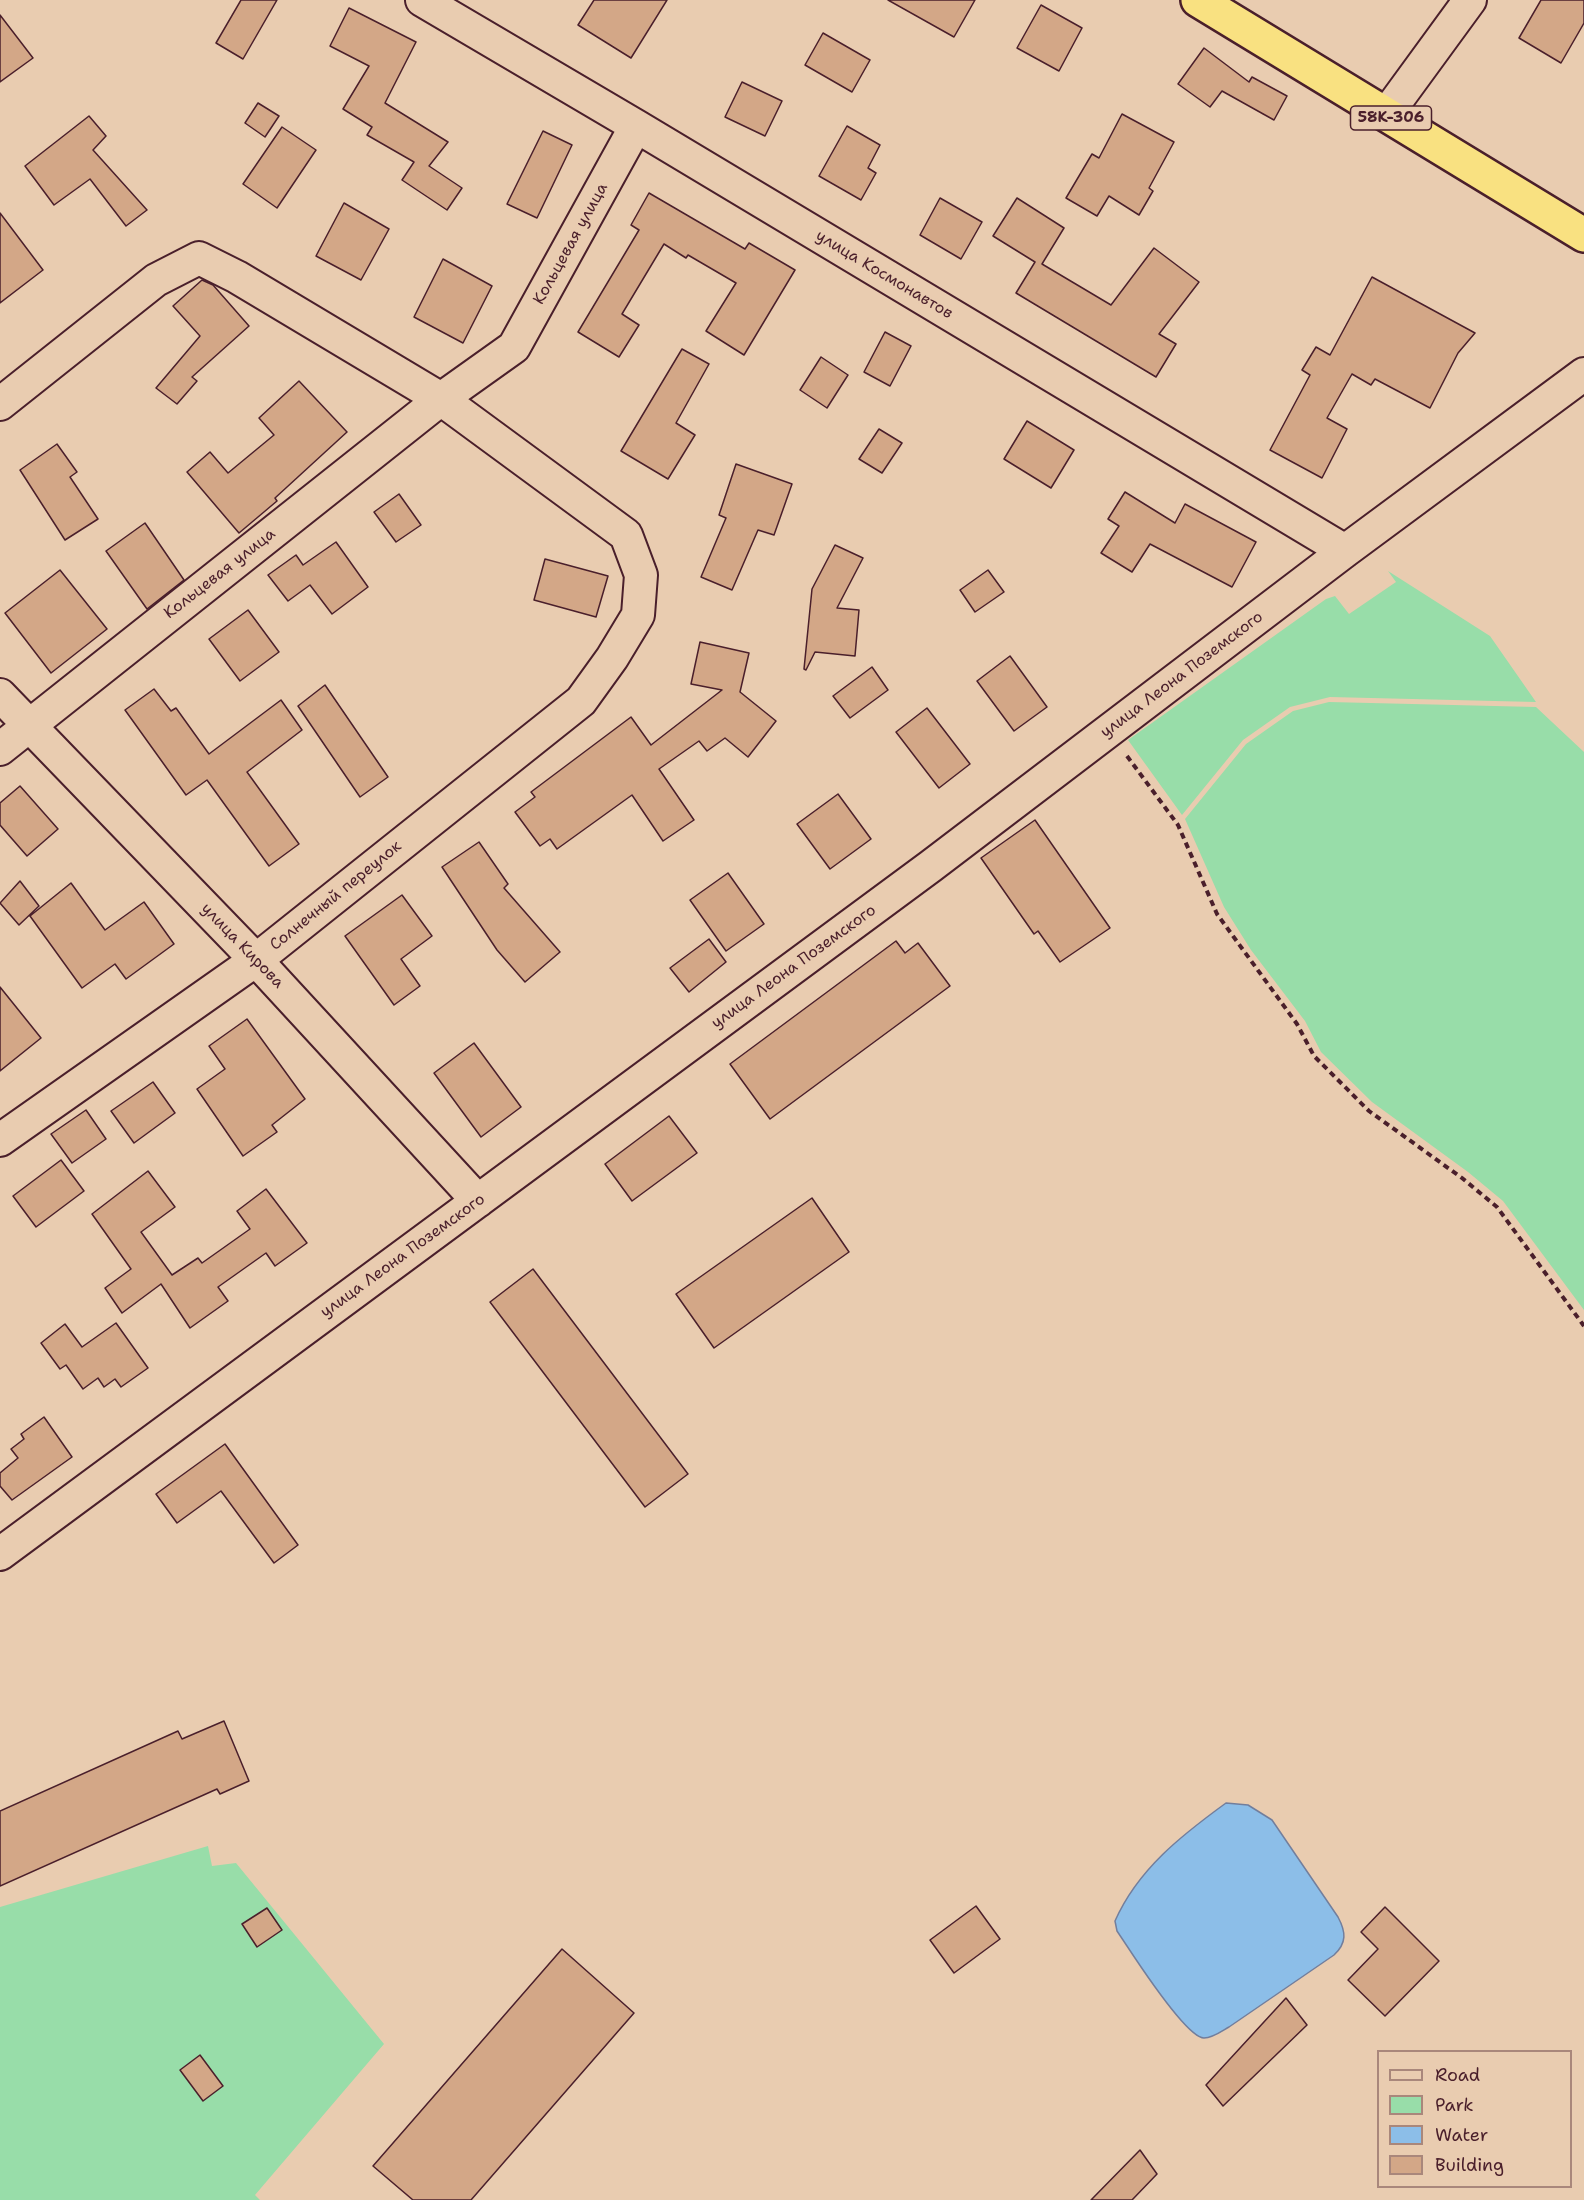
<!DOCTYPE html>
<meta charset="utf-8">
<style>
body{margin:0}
#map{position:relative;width:1584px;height:2200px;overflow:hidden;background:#e9ccb0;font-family:"Shantell Sans",sans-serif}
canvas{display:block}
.legend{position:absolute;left:1377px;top:2050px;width:195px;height:138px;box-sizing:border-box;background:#e9ccb0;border:2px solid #a9877b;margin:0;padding:8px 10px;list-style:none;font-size:18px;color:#4a1f2b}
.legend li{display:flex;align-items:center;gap:12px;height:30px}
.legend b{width:30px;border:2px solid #a9877b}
</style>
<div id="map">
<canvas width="1584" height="2200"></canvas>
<ul class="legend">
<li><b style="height:8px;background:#e9ccb0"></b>Road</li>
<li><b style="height:16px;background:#98dda9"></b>Park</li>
<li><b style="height:16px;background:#8cbee8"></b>Water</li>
<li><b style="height:16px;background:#d3a787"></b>Building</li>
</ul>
</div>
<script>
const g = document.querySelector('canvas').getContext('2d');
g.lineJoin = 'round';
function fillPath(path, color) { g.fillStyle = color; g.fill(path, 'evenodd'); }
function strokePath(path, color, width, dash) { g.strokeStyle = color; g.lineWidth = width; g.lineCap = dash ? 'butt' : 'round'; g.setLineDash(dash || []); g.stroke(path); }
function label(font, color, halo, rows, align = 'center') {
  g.font = font + ' "Shantell Sans",sans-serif'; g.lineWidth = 6; g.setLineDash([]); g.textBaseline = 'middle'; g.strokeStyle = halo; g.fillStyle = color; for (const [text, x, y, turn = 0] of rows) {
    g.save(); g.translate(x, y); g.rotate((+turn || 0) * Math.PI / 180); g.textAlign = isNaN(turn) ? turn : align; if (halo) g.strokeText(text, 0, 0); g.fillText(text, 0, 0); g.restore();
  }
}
fillPath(new Path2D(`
 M1388,571l102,65 46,66 -206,-5 -40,10 -47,33 -61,75 -54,-75 198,-141 9,-3 14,18 47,-32z
 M1329,702l207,5 48,45v558l-81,-109 -35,-29 -96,-70 -51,-50 -16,-31 -54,-71 -27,-43 -39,-88 61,-75 47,-33z
 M208,1846l4,20 24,-3 148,181 -129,151 5,5h-260v-293z`), '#98dda9');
const water = new Path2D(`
 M1226,1803l22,2 24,15 66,97c8,15 9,26 -4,38l-105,72c-7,4 -16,11 -25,11 -18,0 -69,-80 -81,-98l-6,-9 -2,-10c23,-52 67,-86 111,-118z`);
fillPath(water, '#8cbee8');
strokePath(water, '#727e9c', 1.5);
const building = new Path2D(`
 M241,0h36l-34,59 -27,-16z
 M594,0h73l-36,58 -53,-33z
 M888,0h87l-21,37z
 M1541,0h43v23l-23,40 -42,-25z
 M1041,5l41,23 -23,43 -42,-23z
 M349,8l67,34 -31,61 63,39 -19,24 33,22 -15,22 -45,-30 12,-18 -47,-27 5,-8 -29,-18 26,-43 -39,-20z
 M0,15l33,43 -33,24z
 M823,33l47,27 -18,32 -47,-27z
 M1204,48l45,34 3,-5 35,19 -13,24 -52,-29 -12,16 -32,-23z
 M742,82l40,19 -17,35 -40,-19z
 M258,103l21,13 -14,21 -20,-14z
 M1122,114l52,28 -25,46 4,3 -14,24 -30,-19 -12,20 -31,-18 26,-44 7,4z
 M89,116l17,20 -13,14 54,60 -21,16 -36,-47 -36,26 -29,-39z
 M847,126l33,19 -12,23 8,5 -15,27 -42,-24z
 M282,127l34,23 -39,58 -34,-24z
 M543,131l29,14 -35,73 -30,-14z
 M649,193l96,56 4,-6 46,27 -51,85 -38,-24 30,-48 -48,-28 -2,3 -22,-14 -42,70 17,11 -20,32 -41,-25 61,-102 -8,-5z
 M940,198l42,24 -21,37 -41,-24z
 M1017,198l47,30 -22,36 69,41 43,-57 45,34 -40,52 17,10 -20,33 -140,-84 19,-31 -42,-26z
 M344,203l45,26 -28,51 -45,-24z
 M0,213l43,57 -43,33z
 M443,259l49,27 -29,57 -49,-26z
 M1372,277l103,56 -17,20 -28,55 -55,-29 -4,6 -19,-11 -25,44 20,11 -25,49 -52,-28 40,-75 -8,-5 14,-23 14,8z
 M202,280l11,5 36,41 -57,51 5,4 -20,23 -21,-16 44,-52 -27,-30z
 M885,332l26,14 -21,40 -26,-14z
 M682,349l27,15 -33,59 19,12 -27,44 -47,-28z
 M821,357l27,18 -21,33 -27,-18z
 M299,381l48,51 -72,66 2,3 -38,32 -52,-61 23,-20 18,21 46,-38 -15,-17z
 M1027,421l47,29 -23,38 -47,-29z
 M879,429l23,14 -20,30 -23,-14z
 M57,444l20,28 -7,5 28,42 -33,21 -45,-70z
 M736,464l56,20 -18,51 -16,-5 -26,60 -31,-13 25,-59 -7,-3z
 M1125,492l50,31 10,-19 71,38 -24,45 -82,-43 -18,28 -31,-19 18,-27 -11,-7z
 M399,494l22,31 -25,17 -22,-30z
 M145,523l39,57 -37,29 -41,-58z
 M336,542l32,45 -36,27 -22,-29 -22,16 -20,-26 28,-20 7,10z
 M835,545l28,13 -26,50 22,2 -4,46 -40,-4 -9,18 -2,-1 8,-80z
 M545,559l63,17 -12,41 -62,-17z
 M60,570l47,59 -56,44 -46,-60z
 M988,570l16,22 -29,20 -15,-22z
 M248,610l31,42 -39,29 -31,-42z
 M700,642l49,11 -9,39 36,29 -28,36 -23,-19 -18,13 -8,-10 -40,28 35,51 -31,21 -31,-46 -75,54 -7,-10 -10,7 -25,-34 20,-15 -4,-5 100,-75 20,28 71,-55 -31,-6z
 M1010,656l37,51 -33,24 -37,-50z
 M872,667l16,23 -38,28 -17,-22z
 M325,685l63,92 -28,20 -62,-91z
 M154,689l17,22 5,-3 33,46 72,-54 21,30 -55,42 52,72 -30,22 -62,-86 -21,15 -61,-85z
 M927,708l43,56 -31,24 -43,-56z
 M20,786l38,43 -31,27 -27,-31v-22z
 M838,794l33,45 -41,30 -33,-45z
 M1035,820l75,108 -50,34 -22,-31 -4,3 -53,-76z
 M479,842l29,42 -4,4 56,64 -35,30 -28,-32 -55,-83z
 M728,873l36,51 -38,27 -36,-51z
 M20,881l19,25 -20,19 -19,-22z
 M71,883l34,47 39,-28 30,42 -48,35 -11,-15 -33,24 -52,-72z
 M402,895l30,41 -31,23 19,27 -26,19 -49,-69z
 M709,939l17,23 -37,30 -19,-24z
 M896,941l9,12 13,-10 32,43 -180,133 -40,-55z
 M0,987l41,51 -41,33z
 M247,1019l58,80 -33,26 5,7 -34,24 -46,-67 28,-20 -16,-23z
 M474,1043l47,64 -40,30 -47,-64z
 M153,1082l22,31 -41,30 -23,-32z
 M86,1110l20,29 -34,24 -21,-29z
 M669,1116l28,37 -65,48 -27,-37z
 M61,1160l23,31 -48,36 -23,-31z
 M148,1171l27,36 -34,25 31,43 26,-17 4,5 48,-34 -13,-18 29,-22 41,54 -32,23 -9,-13 -48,34 10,14 -38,27 -29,-44 -39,29 -17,-25 26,-19 -39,-55z
 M812,1198l37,54 -135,96 -38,-54z
 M533,1269l155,205 -43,33 -155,-205z
 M116,1323l32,45 -27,19 -6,-8 -11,8 -6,-9 -15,11 -17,-24 -6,4 -19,-26 24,-19 17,23z
 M44,1417l28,40 -60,43 -12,-14v-13l18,-15 -7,-9 13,-10 -3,-5z
 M225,1444l73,101 -24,18 -53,-72 -44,32 -21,-29z
 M224,1721l25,60 -29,13 -3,-5 -217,97v-75l178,-80 4,8z
 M976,1906l24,33 -46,34 -24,-33z
 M1385,1907l54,54 -54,55 -37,-36 30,-31 -17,-17z
 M267,1908l15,22 -25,17 -15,-23z
 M562,1949l72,64 -163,187h-58l-40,-34z
 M1286,1998l21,27 -84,81 -17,-21z
 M200,2055l23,31 -20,15 -23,-31z
 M1140,2150l17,24 -25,26h-41z`);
fillPath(building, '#d3a787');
strokePath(building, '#4a1f2b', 1.5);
const street = new Path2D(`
 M422,0l214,126 709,425
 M1386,115l84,-115
 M0,404l156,-124 43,-22 38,19 204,122 185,136 15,40 -3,40 -26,43 -31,43 -325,259 -256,180
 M0,695l256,265 222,241
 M0,749l441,-350 73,-52 122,-221
 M0,1554l931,-688 414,-315 239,-177`);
const highway = new Path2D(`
 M1198,0l386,235`);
strokePath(street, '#4a1f2b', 36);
strokePath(highway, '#4a1f2b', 38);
strokePath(new Path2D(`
 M1127,756l51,69 39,89 80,110 17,32 55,55 93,67 35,29 87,119`), '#4a1f2b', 4, [6, 4.5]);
strokePath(street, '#e9ccb0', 32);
strokePath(highway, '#f9e181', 33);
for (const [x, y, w] of [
 [1391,118,81]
]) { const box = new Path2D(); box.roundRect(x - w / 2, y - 12, w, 24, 4.5); g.fillStyle = '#e9ccb0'; g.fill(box); strokePath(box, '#4a1f2b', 1.5); }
label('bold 15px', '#4a1f2b', null, [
 ["58К-306",1391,118]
]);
label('16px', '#4a1f2b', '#e9ccb0', [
 ["Кольцевая улица",571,244,-61],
 ["улица Космонавтов",884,275,31],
 ["Кольцевая улица",220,574,-38],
 ["улица Леона Поземского",1182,675,-37],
 ["Солнечный переулок",336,896,-39],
 ["улица Кирова",242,946,46],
 ["улица Леона Поземского",794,967,-36],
 ["улица Леона Поземского",403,1256,-36]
]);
</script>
